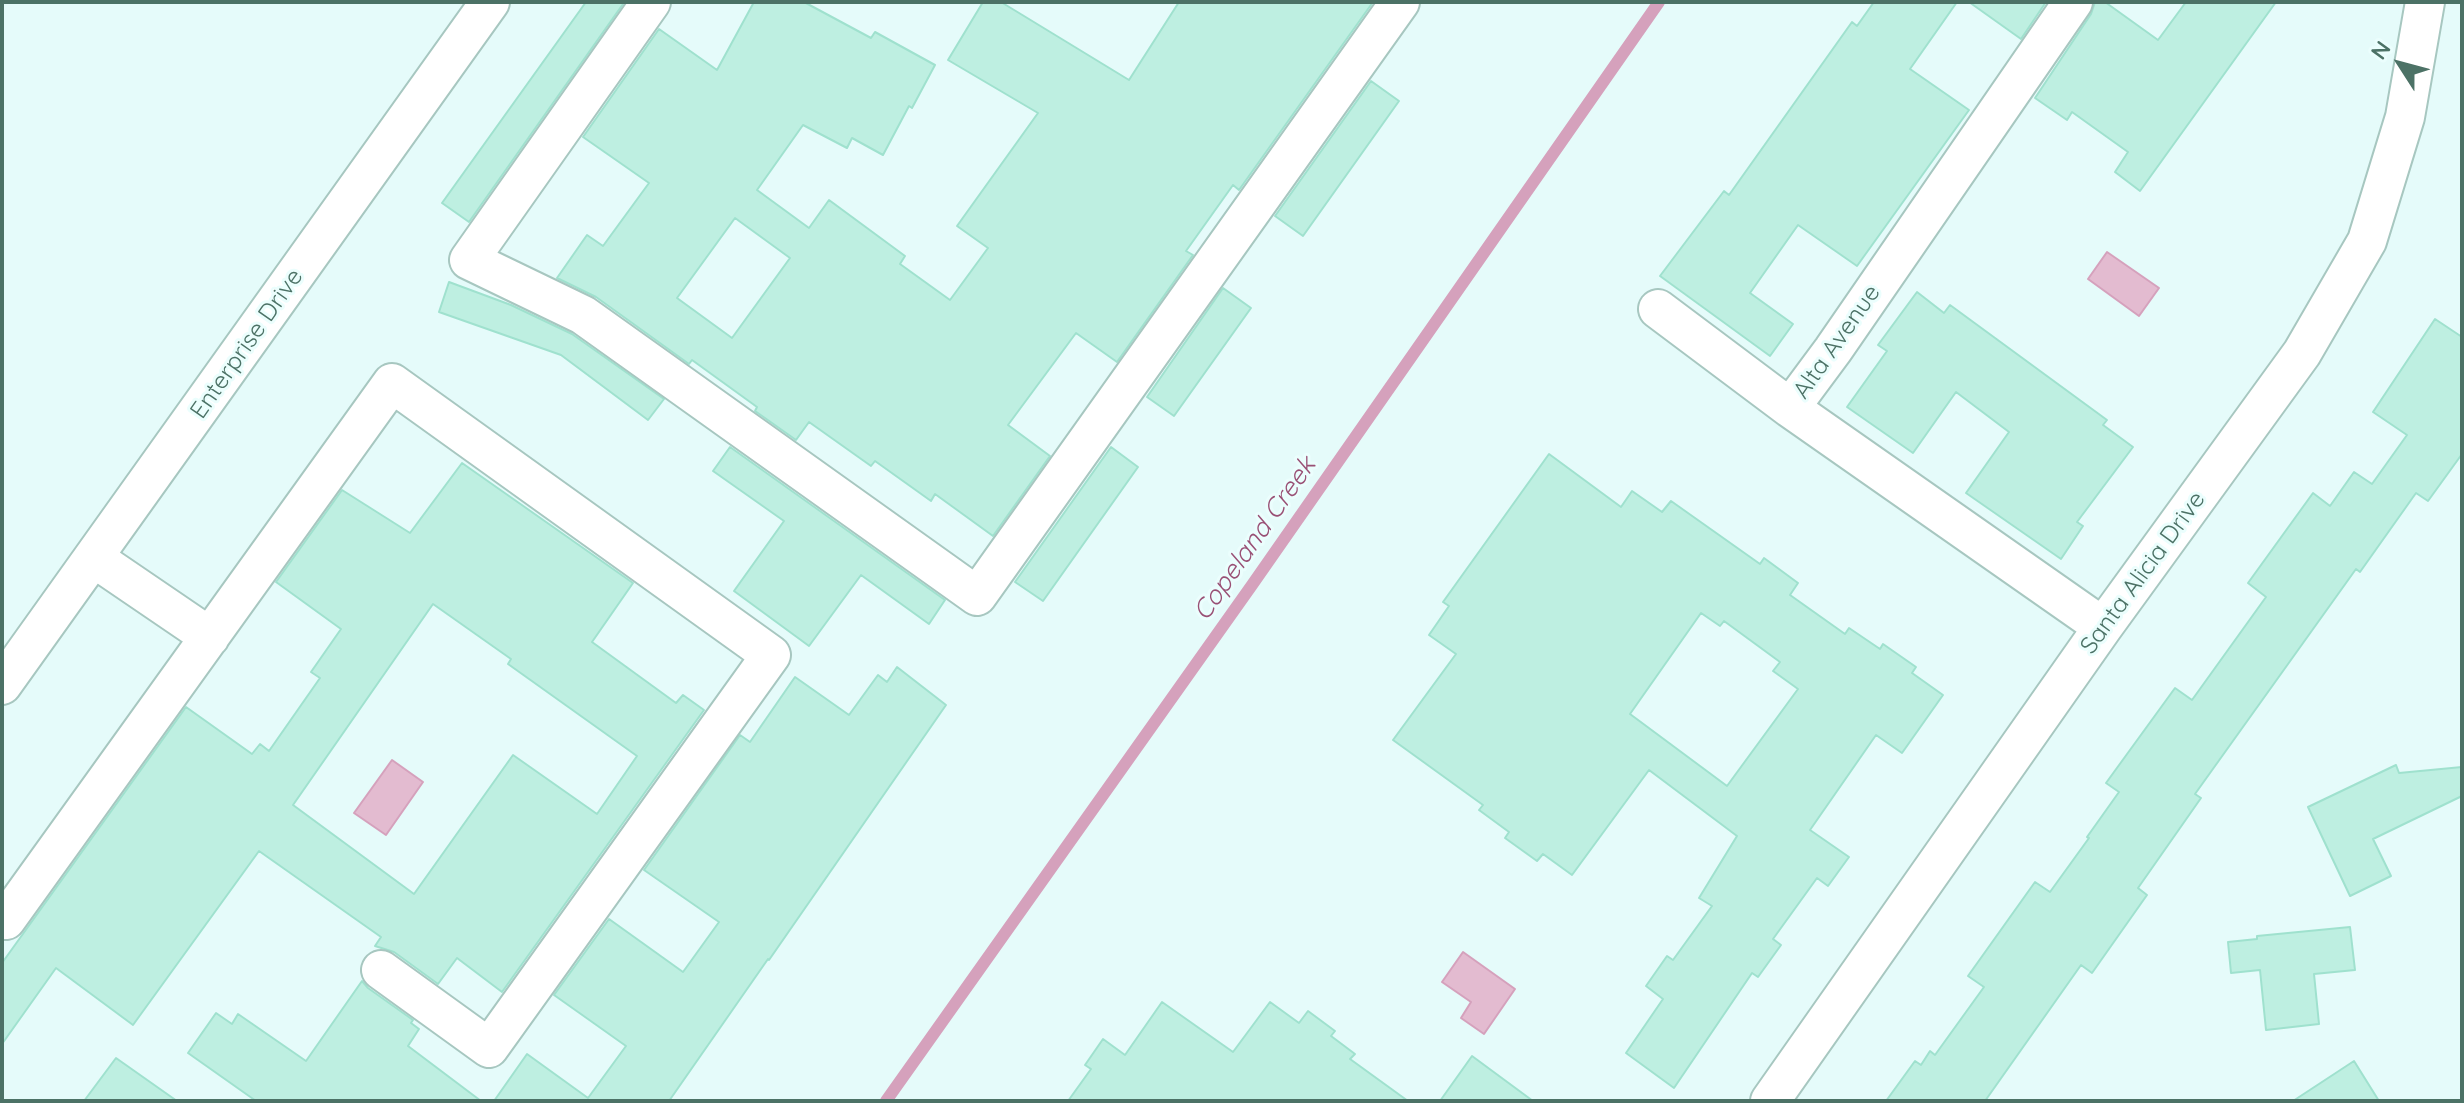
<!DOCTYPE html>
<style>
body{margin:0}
#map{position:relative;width:2464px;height:1103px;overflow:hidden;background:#e5fbfa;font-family:Quicksand,sans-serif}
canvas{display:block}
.frame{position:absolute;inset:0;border:4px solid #4c7266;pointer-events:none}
.north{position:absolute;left:2360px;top:24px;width:80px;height:80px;-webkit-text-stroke:6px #ebfefd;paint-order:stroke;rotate:306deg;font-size:22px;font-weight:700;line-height:32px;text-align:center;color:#4c7266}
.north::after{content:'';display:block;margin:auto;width:28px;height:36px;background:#4c7266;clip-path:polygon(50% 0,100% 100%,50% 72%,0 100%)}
</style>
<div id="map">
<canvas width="2464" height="1103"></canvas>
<div class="frame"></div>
<div class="north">N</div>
</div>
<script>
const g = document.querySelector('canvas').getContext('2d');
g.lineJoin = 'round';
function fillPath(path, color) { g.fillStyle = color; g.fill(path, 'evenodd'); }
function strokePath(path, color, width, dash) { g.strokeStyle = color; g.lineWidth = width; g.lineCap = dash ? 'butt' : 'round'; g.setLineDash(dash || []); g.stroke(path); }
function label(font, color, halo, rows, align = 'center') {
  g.font = font + ' Quicksand,sans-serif'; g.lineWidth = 6; g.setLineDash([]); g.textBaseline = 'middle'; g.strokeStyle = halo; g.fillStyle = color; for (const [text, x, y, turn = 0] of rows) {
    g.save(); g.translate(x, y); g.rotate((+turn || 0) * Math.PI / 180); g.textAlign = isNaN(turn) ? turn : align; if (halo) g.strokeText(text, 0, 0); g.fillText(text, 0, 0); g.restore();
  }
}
const water = new Path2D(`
 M2107,252l52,36 -20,28 -51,-37z
 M392,760l31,22 -37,53 -32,-22z
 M1463,952l52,37 -31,45 -23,-16 10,-16 -29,-20z`);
fillPath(water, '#e3bbd0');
strokePath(water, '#d5a1bc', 2);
strokePath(new Path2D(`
 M886,1101l366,-516 407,-583`), '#d5a1bc', 12);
const building = new Path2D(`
 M586,2h34l3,2 -154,218 -27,-19z
 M754,2h50l67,36 4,-6 60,33 -23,43 -3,-2 -26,49 -31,-17 -5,10 -44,-23 -46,65 52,38 20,-28 76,56 -5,8 50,36 38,-52 -31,-22 81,-113 -90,-53 35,-58h18l128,78 50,-78h194l-134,188 -6,-5 -47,66 7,4 -76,107 -41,-29 -68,92 42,31 -57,80 -58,-42 -4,7 -56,-40 -4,5 -62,-44 -13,18 -41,-29 2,-4 -65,-47 -3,4 -93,-67 -39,-19 30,-43 16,11 46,-63 -66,-46 76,-108 58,41zM735,218l55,40 -58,80 -55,-40z
 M1874,2h83l-47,67 59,41 -112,156 -59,-41 -48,68 43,31 -23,32 -110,-80 64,-85 5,4 123,-173 5,4z
 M1969,2h77l-25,37z
 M2095,2h10l53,38 28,-38h90l-136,189 -25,-19 13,-20 -56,-40 -5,8 -32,-22 56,-84z
 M1371,81l28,20 -96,135 -28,-20z
 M449,282l62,23 61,29 92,65 -16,21 -87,-65 -122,-43z
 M1223,288l28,20 -77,108 -27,-19z
 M1917,292l27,21 6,-8 157,115 -4,5 30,22 -56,75 6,4 -22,33 -95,-66 43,-61 -53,-40 -43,61 -66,-46 40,-56 -9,-6z
 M2435,319l27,18v117l-34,47 -12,-8 -56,79 -4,-3 -161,225 6,4 -63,90 9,7 -55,78 -11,-8 -96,136h-99l29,-40 6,4 9,-14 5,4 49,-68 -16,-11 67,-94 15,10 39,-54 -2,-1 32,-45 -13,-9 69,-95 17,12 74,-103 -18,-14 65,-90 17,13 24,-34 18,12 35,-49 -34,-23z
 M730,447l215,153 -16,24 -68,-49 -52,71 -75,-55 50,-70 -71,-50z
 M1111,447l27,20 -95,134 -28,-19z
 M1549,454l72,53 11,-16 30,21 9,-11 89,63 4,-6 34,25 -8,12 55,39 4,-6 31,21 3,-5 33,23 -4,6 31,22 -41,58 -26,-18 -66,95 39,27 -21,29 -11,-8 -44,61 8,6 -23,32 -6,-4 -78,115 -48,-35 37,-54 -17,-13 21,-30 6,4 39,-54 -13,-8 38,-62 -88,-66 -77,105 -29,-21 -6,7 -32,-23 4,-6 -30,-22 4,-5 -90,-65 63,-86 -27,-19 20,-29 -6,-4zM1701,613l19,13 4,-5 56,41 -7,9 25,18 -71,97 -97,-72z
 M462,463l171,120 -41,59 84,61 7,-8 21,15 -202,282 -45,-34 -19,26 -44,-32 -19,-6 6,-9 -122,-86 -126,174 -77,-57 -54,76v-81l184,-256 66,47 8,-10 9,7 51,-73 -9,-6 30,-43 -65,-47 66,-92 68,43zM433,604l78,55 -3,5 129,92 -40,58 -84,-59 -99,139 -121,-89z
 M897,667l49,38 -177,255 -1,-1 -99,142h-175l33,-47 61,44 38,-52 -72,-51 55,-76 74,53 36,-50 -75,-52 96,-135 10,7 45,-65 54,38 29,-40 9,7z
 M2396,765l3,8 63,-6v29l-89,43 18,37 -41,20 -42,-89z
 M2350,927l5,43 -41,4 5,50 -53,6 -6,-60 -29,3 -3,-31 29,-3v-3z
 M362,981l6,7 45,32 -2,3 8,6 -11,17 73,55h-225l-68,-48 28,-40 16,11 6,-10 68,47z
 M1162,1002l71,50 37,-50 29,21 9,-12 27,20 -4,5 24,18 -5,5 58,42h-340l23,-32 -6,-4 18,-26 22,16z
 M1472,1056l61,45h-93z
 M116,1058l61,43h-93z
 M2354,1061l25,40h-86z`);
fillPath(building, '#beefe1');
strokePath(building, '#9fe1ce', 2);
const minor = new Path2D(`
 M651,2l-182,258 114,55 394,281 423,-594
 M2073,2l-240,348 -43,58 313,219
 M1658,309l132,99
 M94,558l116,79
 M2,685l488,-683
 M6,920l386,-537 379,272 -282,393 -108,-78
 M1770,1101l333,-474 199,-274 65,-112 38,-124 20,-115`);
strokePath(minor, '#a7c7c0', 42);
strokePath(minor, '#fff', 38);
label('24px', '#4c7266', '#ebfefd', [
 ["Alta Avenue",1837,342,-55],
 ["Enterprise Drive",247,344,-55],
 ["Santa Alicia Drive",2143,573,-54]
]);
label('italic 26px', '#995075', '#ebfefd', [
 ["Copeland Creek",1255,539,-55]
]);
</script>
